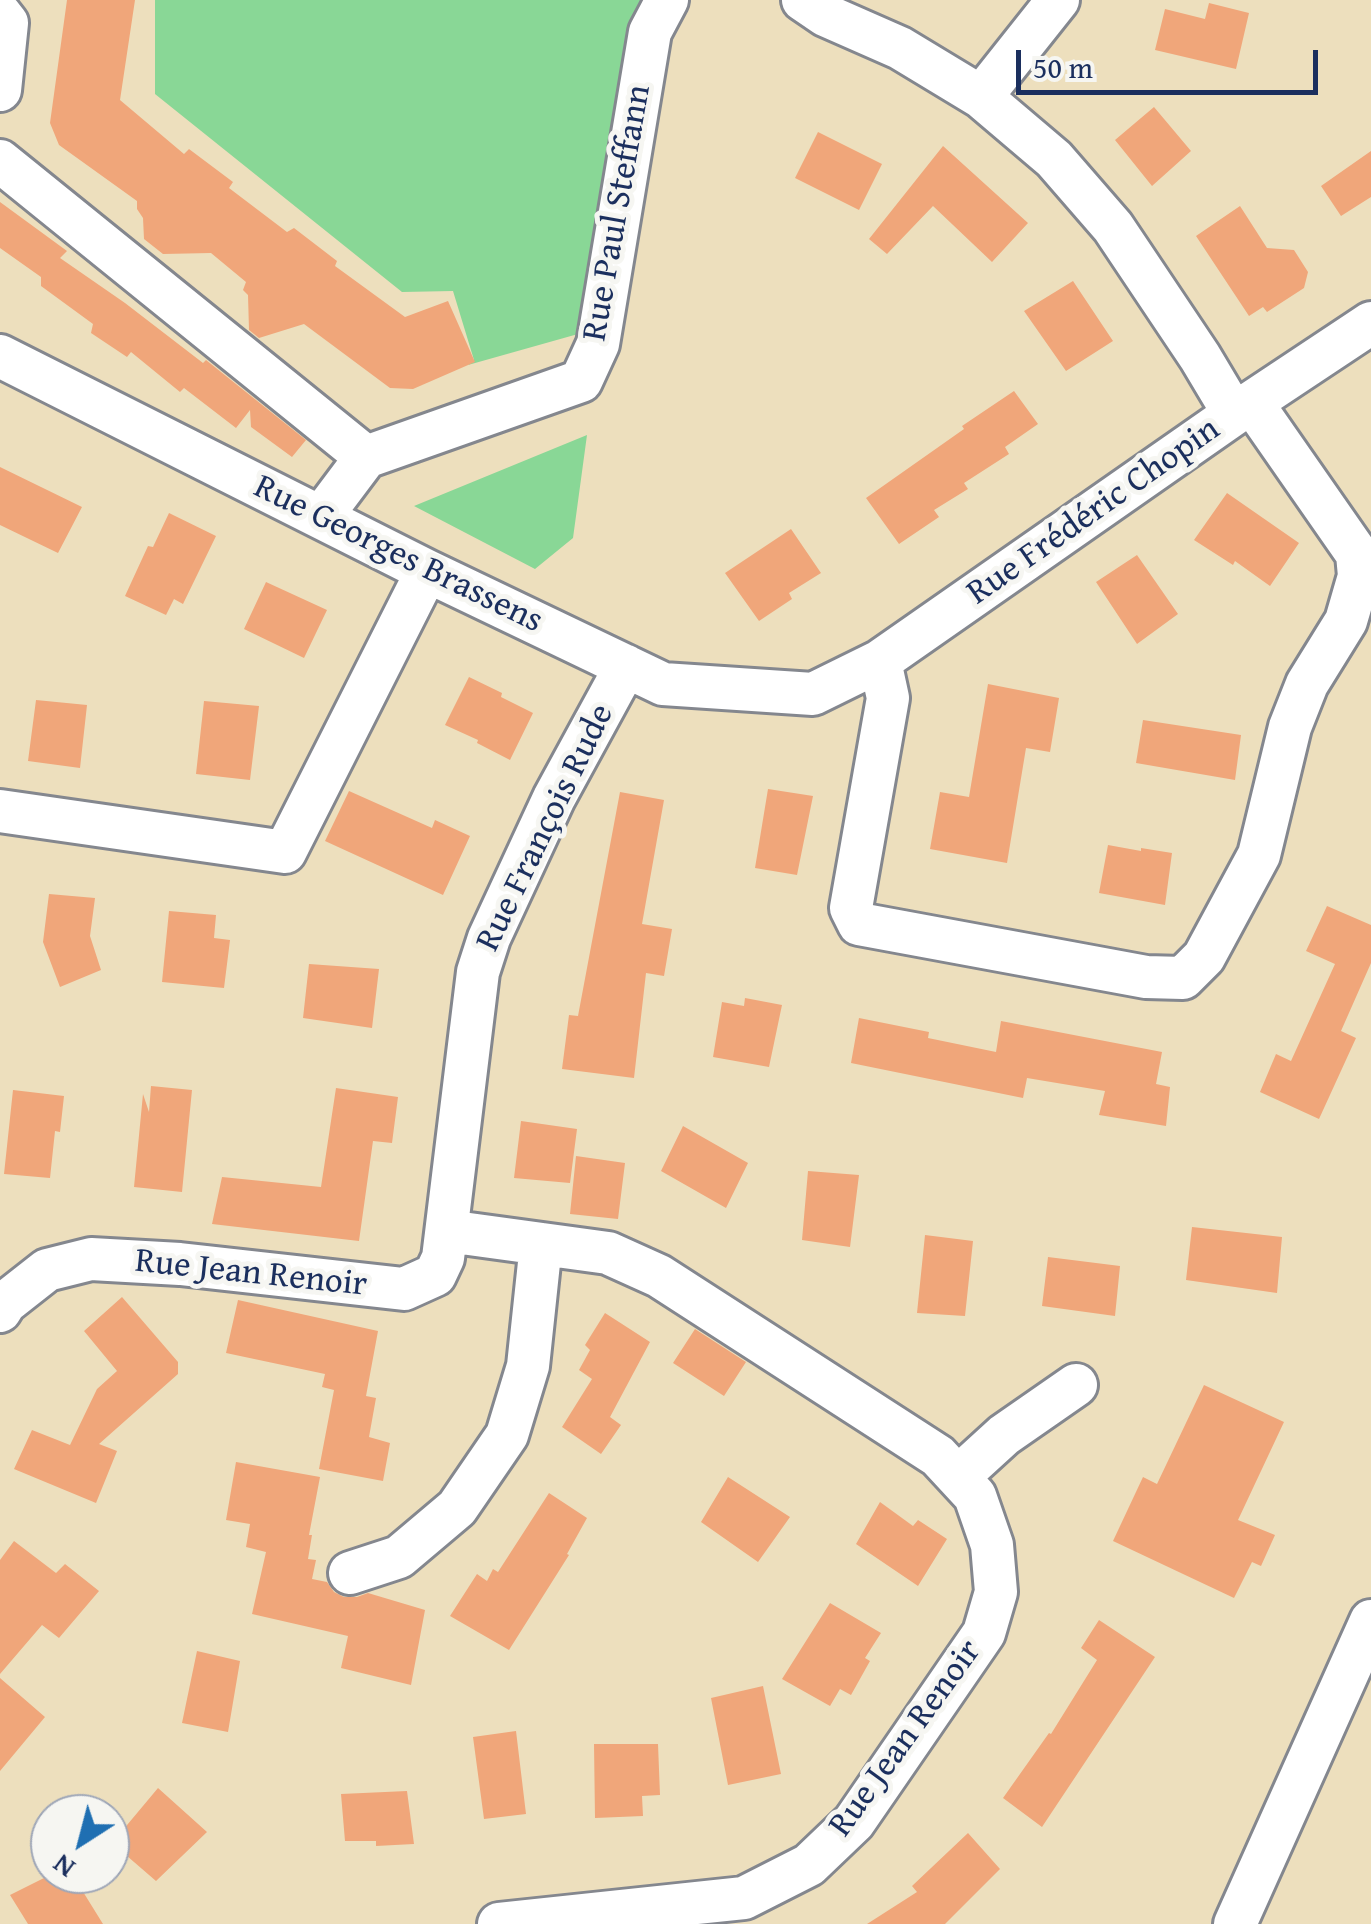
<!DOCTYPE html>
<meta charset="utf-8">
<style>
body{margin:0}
#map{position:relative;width:1371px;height:1924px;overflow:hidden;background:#eddfbd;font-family:"Gentium Book Plus",serif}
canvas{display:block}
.north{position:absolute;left:30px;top:1794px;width:100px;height:100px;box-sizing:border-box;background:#f6f6f2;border:2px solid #9ea6b7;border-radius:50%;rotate:216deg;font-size:28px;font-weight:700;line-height:40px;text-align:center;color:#1b2f5e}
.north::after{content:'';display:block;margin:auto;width:35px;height:45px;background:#1f6fb2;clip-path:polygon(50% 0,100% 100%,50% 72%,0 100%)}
.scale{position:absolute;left:1016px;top:50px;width:302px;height:45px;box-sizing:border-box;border:5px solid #1b2f5e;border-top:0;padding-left:12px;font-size:30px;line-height:35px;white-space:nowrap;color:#1b2f5e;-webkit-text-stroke:8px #f6f6f2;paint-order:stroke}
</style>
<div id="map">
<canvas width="1371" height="1924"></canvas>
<div class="north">N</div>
<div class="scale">50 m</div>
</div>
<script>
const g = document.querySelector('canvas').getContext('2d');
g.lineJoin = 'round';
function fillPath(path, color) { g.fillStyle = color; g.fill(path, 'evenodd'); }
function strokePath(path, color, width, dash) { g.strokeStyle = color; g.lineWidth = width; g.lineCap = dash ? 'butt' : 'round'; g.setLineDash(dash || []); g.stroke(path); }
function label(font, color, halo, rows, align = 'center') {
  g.font = font + ' "Gentium Book Plus",serif'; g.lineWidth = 10; g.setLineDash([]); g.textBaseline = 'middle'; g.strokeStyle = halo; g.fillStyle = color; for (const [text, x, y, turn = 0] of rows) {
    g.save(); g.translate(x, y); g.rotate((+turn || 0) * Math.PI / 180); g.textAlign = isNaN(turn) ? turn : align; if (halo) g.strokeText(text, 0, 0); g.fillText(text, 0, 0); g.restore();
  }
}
fillPath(new Path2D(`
 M155,0h489l-15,34 -51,300 -110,31 6,-5 -21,-69 -51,1 -247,-198z
 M587,435l-14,103 -38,31 -121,-63z`), '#89d796');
fillPath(new Path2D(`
 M67,0h68l-15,100 64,54 5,-5 44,33 -4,6 58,44 7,-4 43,33 -2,5 70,51 43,-16 27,61 -62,27 -23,-1 -86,-64 -45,14 -10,-8 -1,-35 -5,-5 3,-8 -35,-29 -48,1 -19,-15 -1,-21 -6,-9v-8l-78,-56 -9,-22z
 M1209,3l40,10 -13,56 -81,-19 10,-41 40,10z
 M1154,107l37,44 -39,35 -37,-46z
 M818,132l64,32 -23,46 -64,-32z
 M943,146l85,77 -36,39 -59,-56 -46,48 -18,-15z
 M1371,151v46l-30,19 -20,-30z
 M0,202l67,49 -7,7 65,45 78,60 3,-3 100,80 -14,17 -41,-30 -1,-17 -14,18 -52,-40 -4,4 -49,-40 -4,5 -36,-24 2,-9 -52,-38v-9l-41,-29z
 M1240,206l27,42 27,2 14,22 -4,16 -37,24 -4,-5 -14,9 -53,-80z
 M1073,281l40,60 -47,30 -42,-60z
 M1014,391l24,33 -33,23 4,7 -45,29 4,6 -34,21 5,7 -40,27 -33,-46 98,-69 -2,-3z
 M0,467l82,40 -24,46 -58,-28z
 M1227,493l72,50 -29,43 -35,-25 -2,4 -39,-25z
 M169,513l47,23 -33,68 -9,-5 -8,16 -41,-19 23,-50 5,1z
 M791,529l30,44 -32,20 3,6 -33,22 -34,-48z
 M1137,555l41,59 -41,30 -41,-62z
 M266,582l61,28 -23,48 -60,-29z
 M469,677l33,16 -1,4 32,16 -23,47 -33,-17 1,-3 -33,-15z
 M988,684l71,14 -9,54 -24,-4 -19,115 -77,-14 10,-57 29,5z
 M36,700l51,5 -7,63 -52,-7z
 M204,701l55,5 -9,74 -54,-6z
 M1143,720l98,15 -6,45 -99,-17z
 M768,789l45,7 -16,79 -42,-7z
 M349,791l83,37 3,-8 35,16 -27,59 -118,-54z
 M620,792l44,8 -22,124 30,5 -8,47 -18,-3 -12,105 -72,-9 7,-54 9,1z
 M1108,845l33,6v-3l31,5 -7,52 -66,-12z
 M49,894l46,4 -5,38 11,34 -41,17 -17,-45z
 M1327,906l44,19v38l-30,68 15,7 -37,81 -59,-27 16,-38 15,7 44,-97 -29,-13z
 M169,911l47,4 -2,23 16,2 -6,48 -62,-6z
 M309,964l70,5 -7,59 -69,-10z
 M745,998l37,7 -13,62 -56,-10 9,-55 22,4z
 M859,1018l70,14 -1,6 68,14 5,-31 161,31 -6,32 14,3 -4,39 -67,-11 6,-24 -78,-13 -4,20 -172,-35z
 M151,1086l41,4 -10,102 -48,-5 9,-93 6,18z
 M336,1088l62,9 -6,46 -19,-2 -14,100 -147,-17 10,-47 99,10z
 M13,1090l51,6 -4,36 -5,-1 -5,47 -46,-4z
 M521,1121l56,8 -7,54 -56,-5z
 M683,1126l65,37 -22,45 -65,-37z
 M576,1156l49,7 -7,56 -48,-5z
 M808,1171l51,4 -9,72 -48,-7z
 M1192,1227l90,10 -5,56 -91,-13z
 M925,1235l48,6 -8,75 -48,-3z
 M1048,1257l72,9 -5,50 -73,-10z
 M122,1297l56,65v12l-79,70 18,7 -21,52 -82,-34 18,-39 38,15 27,-56 20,-18 -33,-40z
 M238,1300l140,31 -12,65 10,2 -7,39 21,6 -7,38 -64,-12 15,-79 -12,-3 3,-13 -99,-21z
 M605,1313l45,29 -40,75 11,8 -20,29 -39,-27 30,-48 -13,-9 11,-20 -5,-5z
 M695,1329l51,33 -22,34 -51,-33z
 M1204,1385l80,37 -46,98 37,15 -14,31 -9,-4 -18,36 -121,-57 30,-64 14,7z
 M236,1462l84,15 -11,58h3l-4,24 8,1 -4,19 15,3 7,10 10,5h13l11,-4 57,17 -14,75 -70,-17 7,-32 -96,-22 14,-62 -20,-5 4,-23 -24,-4z
 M728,1477l62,40 -32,45 -57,-40z
 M549,1493l38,25 -20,36 2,1 -60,95 -59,-34 27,-42 10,7 6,-12 5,3z
 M880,1502l33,24 5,-6 29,19 -29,47 -62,-42z
 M14,1541l42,32 9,-9 34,27 -40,47 -17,-13 -42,49v-114z
 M830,1603l51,30 -16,25 5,3 -19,34 -11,-6 -10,17 -48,-27z
 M1099,1620l56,37 -113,170 -39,-29 46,-65 2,1 46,-74 -16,-12z
 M197,1651l43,10 -12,71 -46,-9z
 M0,1678l45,39 -45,54z
 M763,1686l18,88 -53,11 -17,-87z
 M516,1731l10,83 -42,5 -11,-82z
 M594,1744h64l2,51 -18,1 1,20 -48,2z
 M158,1788l49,44 -51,49 -44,-38z
 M407,1791l7,53 -38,2v-5h-31l-4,-47z
 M968,1833l32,36 -55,55h-78l50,-32 -5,-6z
 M52,1874h20l31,50h-75l-18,-29z`), '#f0a67a');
const minor = new Path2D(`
 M803,0l22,15 75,33 81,49 73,62 59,68 87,130 34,57
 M0,14l7,9 -7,67
 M981,97l77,-97
 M0,161l366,296
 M0,356l427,215 236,113 150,10 67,-33 354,-247 137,-91
 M321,517l45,-60 215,-76 17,-37 52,-312 17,-32
 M880,661l8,37 -37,210 8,16 287,53 37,1 21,-21 55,-102 31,-128 17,-43 39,-63 13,-45 -2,-22 -105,-151
 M0,811l285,41 142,-281
 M447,1231l161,22 51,23 279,180 37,40 17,49 4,47 -12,41 -130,189 -45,43 -65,33 -245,26
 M0,1311l5,-8 42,-33 44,-11 89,5 224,25 31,-14 8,-17 35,-286 11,-34 65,-140 72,-132
 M958,1477l46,-42 72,-50
 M350,1573l49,-16 58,-49 50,-73 21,-69 13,-122
 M1235,1924l136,-303`);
strokePath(minor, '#84878e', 48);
strokePath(minor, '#fff', 42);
label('35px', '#1b2f5e', '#f6f6f2', [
 ["Rue Paul Steffann",618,213,-80],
 ["Rue Frédéric Chopin",1094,512,-35],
 ["Rue Georges Brassens",398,555,26],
 ["Rue François Rude",546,828,-64],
 ["Rue Jean Renoir",251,1274,6],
 ["Rue Jean Renoir",906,1739,-54]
]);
</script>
